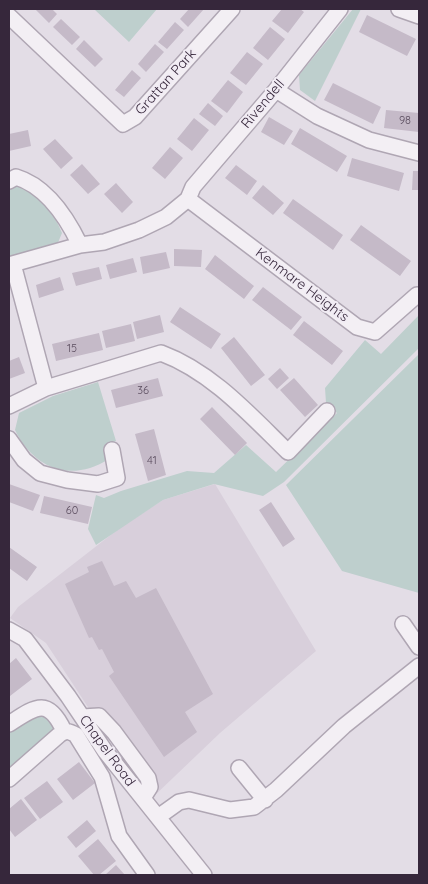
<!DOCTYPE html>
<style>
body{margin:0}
#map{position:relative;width:428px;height:884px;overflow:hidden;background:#e3dde6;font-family:Quicksand,sans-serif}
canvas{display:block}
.frame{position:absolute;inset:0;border:10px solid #36273b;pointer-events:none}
</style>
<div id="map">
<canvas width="428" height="884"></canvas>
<div class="frame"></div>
</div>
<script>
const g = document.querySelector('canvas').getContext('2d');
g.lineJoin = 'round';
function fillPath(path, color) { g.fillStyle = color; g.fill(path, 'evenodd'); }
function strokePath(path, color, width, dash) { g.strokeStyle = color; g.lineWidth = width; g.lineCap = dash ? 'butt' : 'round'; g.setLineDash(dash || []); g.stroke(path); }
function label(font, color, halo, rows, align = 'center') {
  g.font = font + ' Quicksand,sans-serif'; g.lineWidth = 4; g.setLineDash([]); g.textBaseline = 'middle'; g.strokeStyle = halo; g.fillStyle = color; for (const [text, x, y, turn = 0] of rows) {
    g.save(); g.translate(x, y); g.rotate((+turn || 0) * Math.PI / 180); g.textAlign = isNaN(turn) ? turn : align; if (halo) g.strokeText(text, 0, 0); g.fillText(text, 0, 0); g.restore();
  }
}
fillPath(new Path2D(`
 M215,484l101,167 -96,82 -68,65 -30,-39 -76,-116 -36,-25 8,-11 103,-80 42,-27z`), '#d8cfdb');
fillPath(new Path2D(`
 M94,9h63l-28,33z
 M353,9h8l-46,92 -15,-11 -1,-15z
 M19,184c18,8 36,30 43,49l-5,12 -48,12v-68z
 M419,315v33l-135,134 -21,14 -49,-12 -51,16 -67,45 -8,-16 8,-34 8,3 17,-7 66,-20 27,2 32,-28 30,27 61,-59 -11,-10 -1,-15 40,-48 16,14z
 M419,354v239l-77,-22 -56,-86z
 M98,382l18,59 -10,4 3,14c-38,24 -75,10 -94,-29l4,-17 34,-17z
 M44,712l12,19 -47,43v-42l27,-18z`), '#becfcd');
fillPath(new Path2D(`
 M35,9h17l5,5 -8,9z
 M189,9h15l-16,18 -8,-8z
 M282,9h18l4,3 -16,21 -16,-12z
 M367,15l49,24 -9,17 -48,-24z
 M61,19l19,18 -8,8 -19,-18z
 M175,22l9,8 -17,19 -9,-7z
 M270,27l15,12 -17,21 -15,-12z
 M84,40l19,19 -8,8 -19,-18z
 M155,44l9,8 -18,20 -8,-8z
 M247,52l16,12 -17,21 -16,-12z
 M132,70l9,8 -17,19 -9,-7z
 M228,80l15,12 -16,21 -16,-12z
 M333,83l48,24 -8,17 -49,-24z
 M208,103l15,13 -8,10 -16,-12z
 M386,110l33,3v19l-35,-4z
 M269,117l24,14 -9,14 -23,-13z
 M194,118l15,12 -17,21 -15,-12z
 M300,128l47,28 -10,16 -46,-28z
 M28,130l3,16 -22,5v-17z
 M55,139l18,19 -12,11 -18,-20z
 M170,147l13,11 -18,21 -13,-11z
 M352,158l52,15 -5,18 -52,-15z
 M82,164l18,20 -12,10 -18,-19z
 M236,165l21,16 -10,14 -22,-17z
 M413,171h6v19h-7z
 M116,183l17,19 -11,11 -18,-19z
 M263,185l21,18 -11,12 -21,-17z
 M293,199l50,36 -10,15 -50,-37z
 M361,225l50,36 -11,15 -50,-36z
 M174,249l28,1 -1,17 -27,-1z
 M166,252l4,16 -27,6 -3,-17z
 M215,255l39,31 -10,13 -39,-30z
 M133,258l4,14 -27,7 -4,-14z
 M99,267l3,12 -26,7 -4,-13z
 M60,277l4,13 -25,8 -3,-13z
 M263,287l39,30 -11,13 -39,-30z
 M180,307l41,27 -10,15 -41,-27z
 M160,315l4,17 -27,7 -4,-17z
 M304,321l39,30 -11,14 -39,-30z
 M131,324l4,17 -29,7 -4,-17z
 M99,333l4,17 -47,11 -4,-17z
 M234,337l31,38 -14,11 -30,-38z
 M19,357l6,16 -16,6v-18z
 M280,368l9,10 -12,11 -9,-10z
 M158,378l5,18 -47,12 -5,-18z
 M294,378l24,27 -13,12 -25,-27z
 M212,407l35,36 -12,12 -35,-36z
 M154,429l12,46 -18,6 -13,-47z
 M9,484l31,11 -7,16 -24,-9z
 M44,496l48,11 -4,17 -48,-11z
 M271,502l24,37 -12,8 -24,-37z
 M9,547l28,20 -10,14 -18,-13z
 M102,561l12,25 12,-5 10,17 20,-10 57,106 -28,18 12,20 -33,25 -55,-81 5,-4 -12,-23 -3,1 -7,-13 -3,1 -24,-54 24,-12 -2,-5z
 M16,658l16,21 -22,17 -1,-32z
 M79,762l16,21 -22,17 -16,-21z
 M47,781l16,21 -23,17 -16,-21z
 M21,799l16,21 -22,17 -6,-8v-20z
 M87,820l9,11 -20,17 -9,-11z
 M98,839l18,22 -17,14h-5l-16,-19z
 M116,865l9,10h-20z`), '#c5bac8');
const minor = new Path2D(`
 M399,9l20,7
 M9,16l114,108 12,-7 97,-108
 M276,90l41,26 52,24 50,13
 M9,181l7,-4c30,9 51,41 64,68
 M188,199l169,128 18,5 42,-37
 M13,264l33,124
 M9,265l71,-20 24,-3 35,-12 27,-13 22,-18 5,-12 83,-97 64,-81
 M9,406l37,-18 115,-35c51,19 89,62 127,99l39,-41
 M9,439l15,21 16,13 27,7 31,4 19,-6 -5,-28
 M403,624l16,23
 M9,630l16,9 43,57 37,55 99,124
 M82,717l17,-1 15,16 34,46 2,9 -7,11
 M9,724c26,-17 39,-28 55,7
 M239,768l26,32
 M9,779l50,-44c7,-5 10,-4 17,0l26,42 17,59 28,39
 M158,817l21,-15 10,-2 41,10 24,-3 22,-17 68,-64 75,-60`);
strokePath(minor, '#afa6b3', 18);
strokePath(minor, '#f3eff4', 15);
label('11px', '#5a4c5e', null, [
 ["98",405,121],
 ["15",72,349],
 ["36",143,391],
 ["41",152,461],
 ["60",72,511]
]);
label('14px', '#36273b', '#f1ecf4', [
 ["Grattan Park",166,82,-48],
 ["Rivendell",263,104,-50],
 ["Kenmare Heights",302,285,37],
 ["Chapel Road",107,751,54]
]);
</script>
